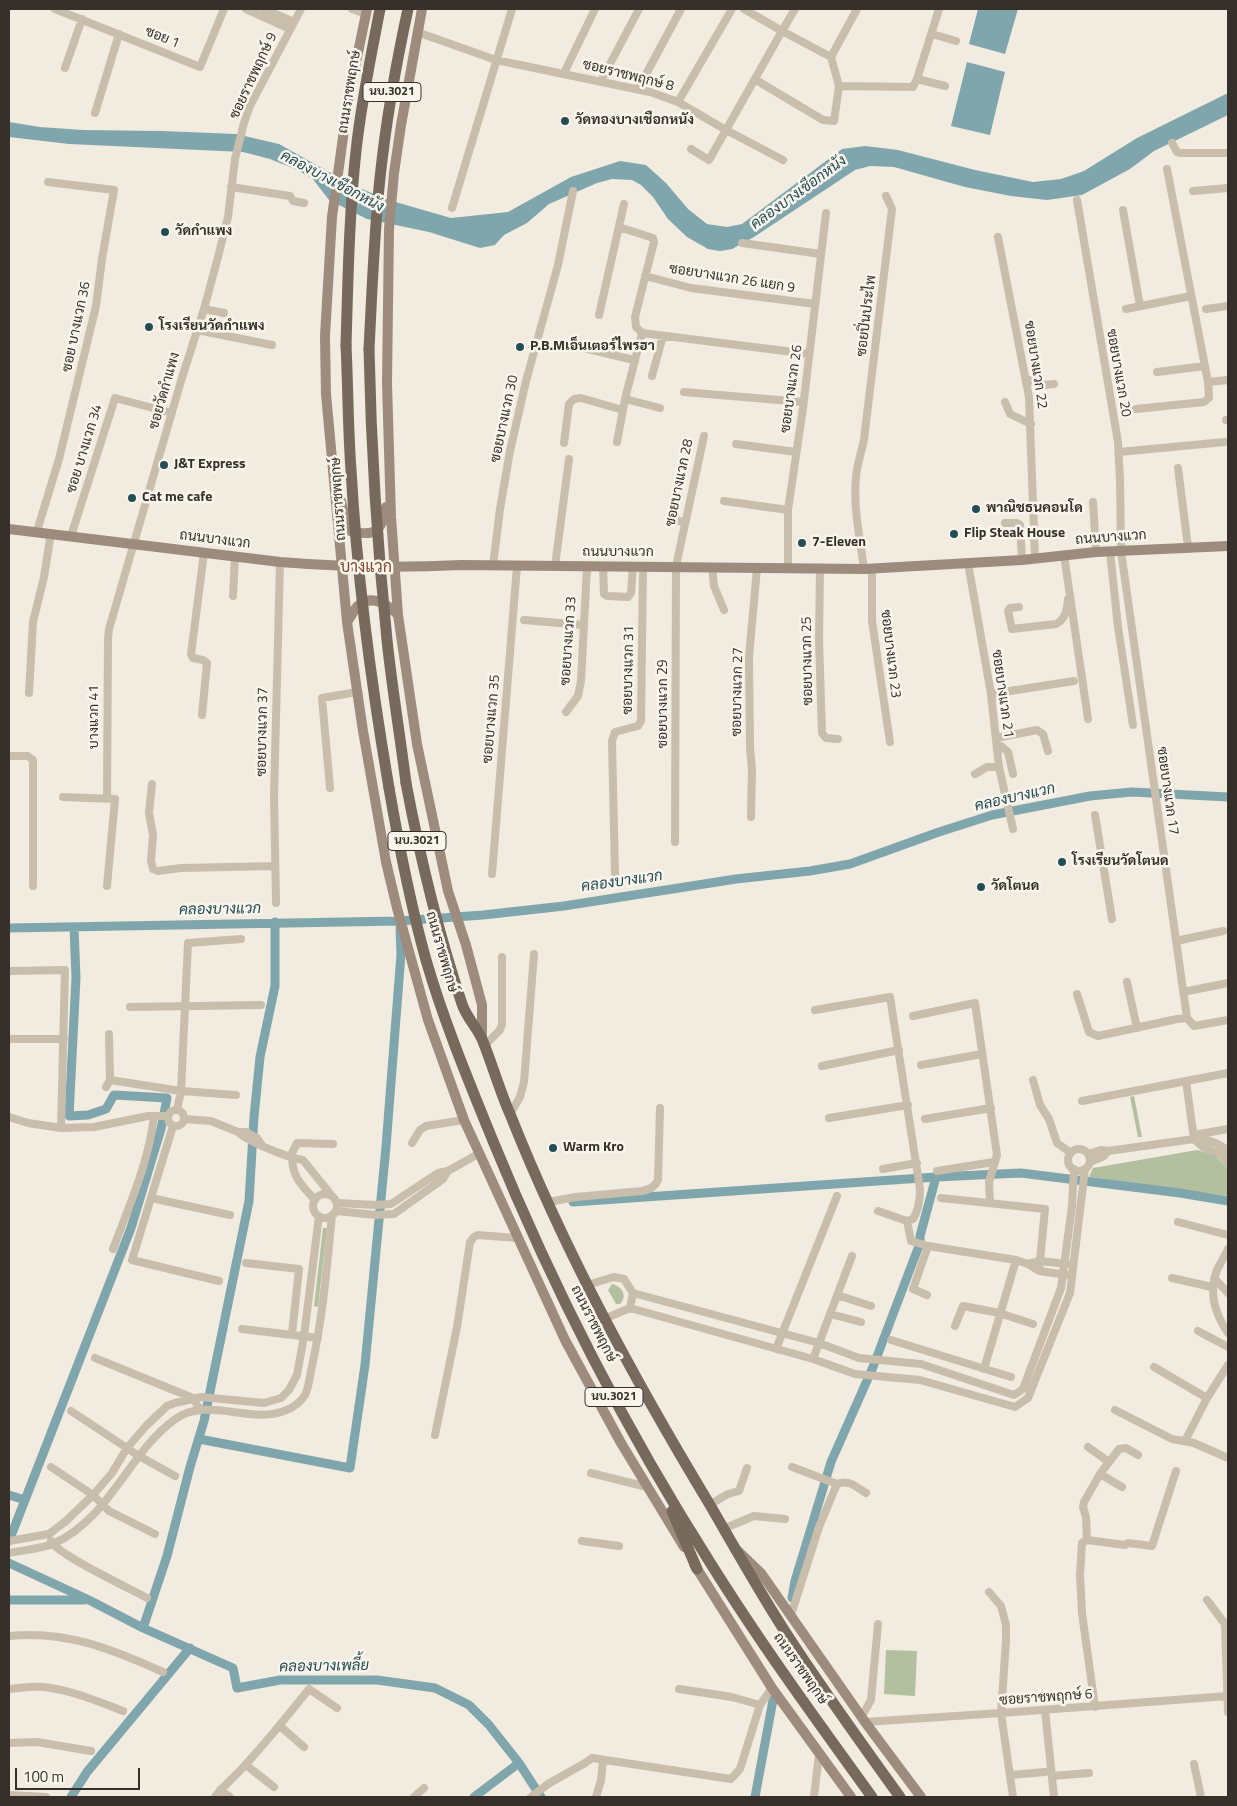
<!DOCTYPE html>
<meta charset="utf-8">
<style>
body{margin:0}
#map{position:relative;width:1237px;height:1806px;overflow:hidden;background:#f1ebe0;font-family:"Titillium Web",sans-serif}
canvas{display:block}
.frame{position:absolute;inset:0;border:10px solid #37302a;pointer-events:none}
.scale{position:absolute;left:15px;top:1768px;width:125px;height:22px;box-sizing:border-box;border:2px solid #37302a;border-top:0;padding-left:6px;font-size:15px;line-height:18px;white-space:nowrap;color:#37302a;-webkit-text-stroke:4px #f9f5ec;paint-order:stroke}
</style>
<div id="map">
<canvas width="1237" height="1806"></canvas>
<div class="frame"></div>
<div class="scale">100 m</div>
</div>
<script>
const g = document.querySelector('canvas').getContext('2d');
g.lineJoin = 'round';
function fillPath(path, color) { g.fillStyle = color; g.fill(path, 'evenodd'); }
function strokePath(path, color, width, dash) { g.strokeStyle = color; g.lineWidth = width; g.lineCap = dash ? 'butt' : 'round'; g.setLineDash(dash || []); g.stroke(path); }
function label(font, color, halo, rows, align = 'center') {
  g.font = font + ' "Titillium Web",Sarabun,sans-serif'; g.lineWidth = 5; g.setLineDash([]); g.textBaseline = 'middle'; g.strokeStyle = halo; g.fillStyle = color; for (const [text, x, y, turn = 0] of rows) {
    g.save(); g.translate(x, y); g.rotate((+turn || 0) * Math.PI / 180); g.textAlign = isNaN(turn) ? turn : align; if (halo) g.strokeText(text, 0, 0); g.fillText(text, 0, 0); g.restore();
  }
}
fillPath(new Path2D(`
 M1134,1096l8,41h-4l-8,-40z
 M1197,1150l18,5 13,14v27l-139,-19 4,-9z
 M323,1228h4l-9,79 -4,-1z
 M612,1284c10,2 16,12 8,20h-4l-8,-14z
 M886,1650l31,1 -2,45 -31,-2z`), '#b2c0a0');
fillPath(new Path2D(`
 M978,9h40l-13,45 -36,-10z
 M967,62l38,10 -15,63 -39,-9z
 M1228,93v22l-74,36 -24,18 -48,26 -35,5 -36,-4 -46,-9 -71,-20 -24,-1 -15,4 -101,67 -22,12 -12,2 -12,-2 -21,-12 -19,-18 -15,-22 -12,-12 -9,-5 -20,-1 -15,4 -48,21 -22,19 -23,12 -9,10 -15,3 -51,-16 -62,-13 -38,-19 -17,-22 -17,-9 -25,-10 -27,-7 -174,-8 -60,-7v-15l31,5 43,3 79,1 74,3 43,10 75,42 38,15 59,17 57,-6 63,-35 49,-16 26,4 20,18 22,26 19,15 20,3 15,-3 100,-75 23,-3 33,4 77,20 58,12 28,-3 23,-8 53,-33z`), '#80a6ad');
strokePath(new Path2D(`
 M9,928l391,-7 83,-6 81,-9 172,-27 74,-8 40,-7 89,-32 53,-17 98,-19 42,-4 96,5
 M573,1202l363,-25 85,-4 159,20 48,8
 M199,1439l151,29 15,-103 21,-218 15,-193 -1,-26
 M9,1495l16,5
 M9,1541l122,-313 30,-99 6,-31 -53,-3 -8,14 -18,6 -19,1 7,-138 -2,-51
 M9,1563l80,37 54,28 90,40 4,20 43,-8h97l58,8 34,17 20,20 30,38 22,34
 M792,1598l3,-17 36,-119 42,-95 47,-124v-7l16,-59
 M9,1600h75
 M143,1628l24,-72 23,-89 14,-46 45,-220 5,-84 6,-60 15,-71v-64
 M71,1797l16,-25 103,-124
 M474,1797l45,-34
 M755,1797l18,-97`), '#80a6ad', 9);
strokePath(new Path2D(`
 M55,9l145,58 24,-58
 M246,9l44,20
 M264,9l30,13
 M352,9l14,5
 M744,9l38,22 13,-22
 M417,32l79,28 154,32 28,10 48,28 56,-99 49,26 26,-48
 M932,34l24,7
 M65,68l17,-49
 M564,73l31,-64
 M917,79l28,7
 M756,80l67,40 11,1 5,-35 -8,-29
 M601,81l38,-72
 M839,86l74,1 4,-8 22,-70
 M638,89l43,-80
 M678,102l54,-93
 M95,113l24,-79
 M1172,143l5,9 3,1h48
 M691,149l18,11 17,-30 57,30
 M1167,169l41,213 20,-2
 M231,187l59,9 3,5 11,2
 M1193,191l35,-3
 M1077,200l41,242 2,38 1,71 66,467 7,8 34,-6
 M452,208l60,-199
 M1123,210l17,96
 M619,227l34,11 1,4 -19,75 1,10 6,6 167,21
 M998,237l31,160 6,161
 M742,243l79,11
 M645,276l46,12 124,16
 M204,309l20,4
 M1126,309l65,-13
 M1206,309l22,-3
 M599,315l25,-111
 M197,330l75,15
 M571,345l63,15
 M1157,372l48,-6
 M652,376l11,-40
 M1027,379l18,6 9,-1
 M684,392l119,10
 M625,399l35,9
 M1005,402l5,12 21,10
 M1136,409l68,-7 5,-4 -1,-16
 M1226,420h2
 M617,442l8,-43 17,-66
 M564,443l5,-39 5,-5 7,-1 42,12
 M736,444l60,8
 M1119,452l106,-10
 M1178,468l10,79
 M675,500c-3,15 -6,17 9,23
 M724,501l64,9
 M1093,502l3,50
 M1005,523h12l3,2 2,35
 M37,531l22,-72 37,-153 6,-47 12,-69 -66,-8
 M71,536l44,-138 57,15
 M1110,552l8,75 15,98
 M1064,555l24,164
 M968,563l23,131 8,73 14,62
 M493,566l7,-57 10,-58 16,-70 32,-116 15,-74
 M555,566l14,-107
 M603,566l1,28 3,2 21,1 3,-4 2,-27
 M712,567l2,19 10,24
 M788,568v-58l15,-102 23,-195
 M820,568l-1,71 3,94 4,5 12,1
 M872,568v53l18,121
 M864,569c-4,-31 -11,-61 -8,-92 1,-13 6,-26 8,-38l27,-222 1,-8 -6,-13
 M233,596l2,-39
 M1019,607l-9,1 -2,3 4,18 44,-5c10,-5 11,-15 12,-25
 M524,620l59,5
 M29,693l4,-71 11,-45 7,-44
 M991,694l83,-13
 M566,712l12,-16 3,-15 6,-114
 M202,715l5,-52 -4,-3 -10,-2 -2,-4 13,-101
 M996,738l41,-8 6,4 5,17
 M997,747l4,-1 7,6 5,22
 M9,756h19l5,4v126
 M975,774l12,-7h12
 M152,784l-3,29 4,22 -2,26 2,8 5,2 23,-3 94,-2
 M330,788l-8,-90 35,-6
 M63,797l52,2 -8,87
 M107,798l1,-159 1,-10 72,-248 23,-72 14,-52 10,-40 7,-58 9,-36 6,-17 51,-97
 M1095,815l17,104
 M751,817l1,-47 -2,-23 -1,-90 8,-89
 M675,842l1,-276 28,-130
 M492,874l25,-308
 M615,874l-3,-133 3,-9 23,-6 3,-5 2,-155
 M276,903l-2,-107 6,-234
 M1176,941l47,-10
 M9,971l56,-1 -4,158
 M1127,982l10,46
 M1183,992l45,-9
 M1077,994l12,38 9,4 79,-17 10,-1
 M130,1007l131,-2
 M815,1010l75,-13 30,192c0,11 -1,21 -7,30l-6,2 4,20 17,5 88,14 12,4 11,7 29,4
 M913,1016l62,-13 22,152 -8,27 1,21
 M9,1039h55
 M485,1045l15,-15 2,-6v-67
 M921,1065l61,-11
 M822,1066l77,-16
 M110,1080l71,11 55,4
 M1033,1080l7,25 9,14 8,24 14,10
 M1186,1081l8,58 9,8 17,7 8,9
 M106,1087l4,-7 -1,-46
 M1082,1101l146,-28
 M168 1118a8 8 0 1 1 16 0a8 8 0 1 1-16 0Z
 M177,1110l4,-19 7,-148 53,-4
 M510,1114l10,-17 4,-15 10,-128
 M9,1117l19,6 33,5 33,-1 54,-11h20
 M829,1118l79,-13
 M184,1119l27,2 27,11h8l11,6 4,6
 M925,1119l66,-11
 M173,1126l-41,134 87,21
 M238,1132c10,10 51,26 65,28l29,36
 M1194,1135l34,-6
 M412,1143l8,-13 6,-4 38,-6
 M1068 1160a11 11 0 1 1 22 0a11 11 0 1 1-22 0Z
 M1089,1154l12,-4 7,1 86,-12c13,0 24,3 34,12
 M290,1157l7,-14 36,1
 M292,1158c1,21 10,27 23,42
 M1090,1162l14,-6 4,-5
 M883,1169l34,-6
 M937,1171l57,-9
 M313 1206a12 12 0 1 1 24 0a12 12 0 1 1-24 0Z
 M151,1198l79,17
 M941,1198l104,11 -6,62
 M548,1202l28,-5 66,-6c8,-2 12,-3 16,-11l2,-72
 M337,1203l39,2 15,-1 47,-31 10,-2 30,-17
 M336,1211l40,4 18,-1 49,-35 5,-8
 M878,1211l29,10
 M1178,1222l50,13
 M113,1249c16,-43 36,-87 41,-133
 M1228,1249c-3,8 -8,14 -11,21 -9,23 -2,44 11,63
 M246,1263l53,6 -7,65
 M1028,1264l12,-3 27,3
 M1172,1278l40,9
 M1215,1279l13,14
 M587,1285l27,-8 10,2 9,14 -3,15 -26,11
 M633,1293l186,50 40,15 62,6 93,31 9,-6 38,-101 11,-82 2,-37
 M837,1295l34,11
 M927,1295l-14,-6 15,-43
 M630,1308l183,51 42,15 65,6 95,27 13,-9 42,-105 15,-124
 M830,1314l31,8
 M955,1326l8,-20 36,7 34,11
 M242,1329l76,9
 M1198,1331l30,16
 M891,1340l120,37
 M776,1349l61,-153
 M95,1358l98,40 7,12
 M813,1359l39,-103
 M1154,1367l53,31
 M984,1369l32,-109
 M1115,1410l57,29 22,4 34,15
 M71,1411l68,45 36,20
 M435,1435l22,-108 13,-85 4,-5 4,-2 39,3
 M1185,1441l22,-43 21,-33
 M1088,1447l21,15
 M51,1467l42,28 16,16 46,23
 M792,1467l45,17
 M591,1473l56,14
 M1100,1474l22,13
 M709,1505l19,-11 11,-3 8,-23
 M723,1529l31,-13 31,3
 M1087,1540l-1,-23 -3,-10 1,-5 16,-28 19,-25 7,-1 12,7
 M9,1541l40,-7 17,-13 27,-26 19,-22 15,-25 19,-22 21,-20 8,-3 26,-6 63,6 17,-5 8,-8 8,-15 7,-39 15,-120
 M51,1541c5,13 80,48 96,57
 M582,1541l37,5
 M9,1553c14,-3 31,-4 44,-9 57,-26 75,-90 121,-124 35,-26 80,8 117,-12 5,-3 11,-8 14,-13 4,-8 5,-20 7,-29 11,-50 15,-100 20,-151
 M989,1592l12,14 5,19v16l-5,72 12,84
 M1207,1600l18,24 3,88
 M791,1615l28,-88 18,-43c12,-5 19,3 29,9
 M9,1636c56,-6 103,13 154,36
 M9,1689c11,-1 23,-3 35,-2 27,3 53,14 79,24
 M679,1689l53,8 28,8
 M1095,1707l-13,-94 -2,-38 2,-32 5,-3 38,5 3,-2 24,3 24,-75
 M1045,1710l9,87
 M862,1716l9,-16 7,-76
 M865,1722l136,-9 227,-17
 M280,1726l24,21
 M9,1743l28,-1 54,9
 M1194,1764l7,33
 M246,1765l28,22
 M1010,1775l35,-3
 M1052,1776l37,-3
 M220,1790l10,7
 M9,1795l37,2
 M215,1797c10,-13 22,-22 32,-34 22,-24 42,-49 62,-74l28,19
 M414,1797l10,-9
 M531,1797l17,-13 37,-21 7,-5 139,21 9,-10 20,-64 12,-17
 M596,1797l5,-17 2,-20
 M814,1797l5,-43`), '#c9bdac', 8);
strokePath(new Path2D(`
 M367,9l-19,92 -16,116 -7,119 1,58 21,228 16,109 23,131 11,46 31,112 36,100 101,220 56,103 63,104
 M422,9l-21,116 -7,48 -5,56 -2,154 4,134 7,98 19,129 31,147 18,54 16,60v32
 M341,501l6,25 3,5c25,6 32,1 36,-24
 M9,529l271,33c61,5 121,6 181,3l403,4 158,-9 74,-8 132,-6
 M347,622c4,-5 7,-13 12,-17 13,-11 30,0 39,10
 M738,1551l23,22 104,149 56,75
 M694,1564l78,124 79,109`), '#9d8c7d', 10);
strokePath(new Path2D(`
 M346,345c2,-65 3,-130 10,-194 5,-48 15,-95 24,-142
 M369,349c3,-57 5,-115 11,-171 6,-57 16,-114 28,-169
 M406,783c14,74 32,149 56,221 5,15 17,25 22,40 9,23 16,47 26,70 54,136 124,265 200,391 25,43 49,86 76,128 36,56 75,110 114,164
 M389,788c10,58 21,115 37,172 18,62 43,122 67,181 60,147 133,289 218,423 50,80 106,157 161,233
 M672,1511l25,58`), '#78695d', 11);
strokePath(new Path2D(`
 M346,345c2,42 2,84 5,125 6,107 20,213 38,318
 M369,349c2,97 8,194 18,291 5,48 13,95 19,143`), '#78695d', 11);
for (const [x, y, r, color] of [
 [565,121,5,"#234d56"],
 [165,232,5,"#234d56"],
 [149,327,5,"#234d56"],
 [520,347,5,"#234d56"],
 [164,465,5,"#234d56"],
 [132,498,5,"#234d56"],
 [976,509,5,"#234d56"],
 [954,534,5,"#234d56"],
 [802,543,5,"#234d56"],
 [1062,862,5,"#234d56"],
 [981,887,5,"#234d56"],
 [553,1148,5,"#234d56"]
]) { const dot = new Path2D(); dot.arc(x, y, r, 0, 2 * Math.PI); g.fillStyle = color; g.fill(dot); strokePath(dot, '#f9f5ec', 2); }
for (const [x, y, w] of [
 [392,92,58],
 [417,841,58],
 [614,1397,58]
]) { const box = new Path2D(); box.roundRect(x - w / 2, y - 9.5, w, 19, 4); g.fillStyle = '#f9f5ec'; g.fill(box); strokePath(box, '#37302a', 1); }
label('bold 12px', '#37302a', null, [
 ["นบ.3021",392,92],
 ["นบ.3021",417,841],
 ["นบ.3021",614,1397]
]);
label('14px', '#37302a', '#f9f5ec', [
 ["ซอย 1",162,38,22],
 ["ซอยราชพฤกษ์ 9",254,76,-65],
 ["ซอยราชพฤกษ์ 8",628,76,14],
 ["ถนนราชพฤกษ์",350,92,-81],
 ["ซอยบางแวก 26 แยก 9",732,279,9],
 ["ซอยปิ่นประไพ",867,316,-83],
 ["ซอย บางแวก 36",77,327,-78],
 ["ซอยบางแวก 22",1035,365,81],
 ["ซอยบางแวก 20",1118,373,80],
 ["ซอยบางแวก 26",792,389,-82],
 ["ซอยวัดกำแพง",165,391,-74],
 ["ซอยบางแวก 30",505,419,-78],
 ["ซอย บางแวก 34",85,449,-73],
 ["ซอยบางแวก 28",680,483,-78],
 ["ถนนราชพฤกษ์",339,499,-94],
 ["ถนนบางแวก",1111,538,-4],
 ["ถนนบางแวก",215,540,7],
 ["ถนนบางแวก",618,553],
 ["ซอยบางแวก 33",569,641,-86],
 ["ซอยบางแวก 23",890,654,83],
 ["ซอยบางแวก 25",808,661,-91],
 ["ซอยบางแวก 31",629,670,-89],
 ["ซอยบางแวก 27",738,692,-89],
 ["ซอยบางแวก 21",1002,694,82],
 ["ซอยบางแวก 29",664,704,-90],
 ["บางแวก 41",95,717,-90],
 ["ซอยบางแวก 35",492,719,-85],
 ["ซอยบางแวก 37",263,732,-89],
 ["ซอยบางแวก 17",1167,791,82],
 ["ถนนราชพฤกษ์",441,952,74],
 ["ถนนราชพฤกษ์",593,1324,63],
 ["ถนนราชพฤกษ์",800,1669,55],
 ["ซอยราชพฤกษ์ 6",1046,1698,-4]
]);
label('bold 14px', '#37302a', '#f9f5ec', [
 ["วัดทองบางเชือกหนัง",575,121],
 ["วัดกำแพง",175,232],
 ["โรงเรียนวัดกำแพง",159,327],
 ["P.B.Mเอ็นเตอร์ไพรฮา",530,347],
 ["J&T Express",174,465],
 ["Cat me cafe",142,498],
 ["พาณิชธนคอนโด",986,509],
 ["Flip Steak House",964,534],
 ["7-Eleven",812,543],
 ["โรงเรียนวัดโตนด",1072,862],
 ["วัดโตนด",991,887],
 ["Warm Kro",563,1148]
], 'left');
label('italic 15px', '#234d56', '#f9f5ec', [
 ["คลองบางเชือกหนัง",332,182,28],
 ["คลองบางเชือกหนัง",799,193,-36],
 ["คลองบางแวก",1015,798,-13],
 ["คลองบางแวก",622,882,-8],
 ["คลองบางแวก",220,910,-1],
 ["คลองบางเพลี้ย",324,1667,-1]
]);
label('16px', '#814829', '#f9f5ec', [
 ["บางแวก",366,568]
]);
</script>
